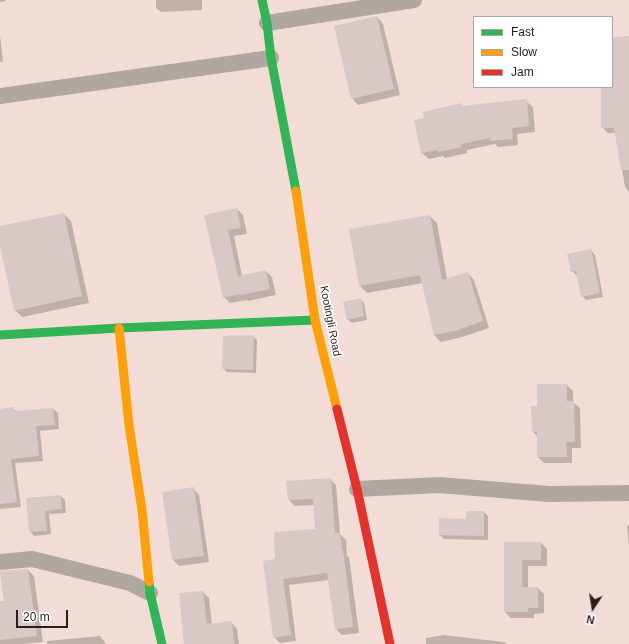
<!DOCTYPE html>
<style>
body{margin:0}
#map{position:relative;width:629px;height:644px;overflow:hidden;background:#f1ddd5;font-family:Helvetica,sans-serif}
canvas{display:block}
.legend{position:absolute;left:473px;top:16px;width:140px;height:72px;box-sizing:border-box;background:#fff;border:1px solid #aaa5a3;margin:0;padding:5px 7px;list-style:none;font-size:12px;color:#2a1e18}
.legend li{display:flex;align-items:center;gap:8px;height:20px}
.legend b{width:20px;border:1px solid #aaa5a3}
.north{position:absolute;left:573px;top:588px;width:40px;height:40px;-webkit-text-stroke:3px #fff;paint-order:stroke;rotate:192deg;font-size:11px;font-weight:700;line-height:16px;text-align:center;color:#2a1e18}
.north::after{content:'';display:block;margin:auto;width:14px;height:18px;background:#2a1e18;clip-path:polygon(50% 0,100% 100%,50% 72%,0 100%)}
.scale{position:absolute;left:16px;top:610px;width:52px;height:18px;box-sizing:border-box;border:2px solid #2a1e18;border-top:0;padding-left:5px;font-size:12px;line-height:14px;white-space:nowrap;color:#2a1e18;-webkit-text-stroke:3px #fff;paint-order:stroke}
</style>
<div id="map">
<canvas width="629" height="644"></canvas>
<ul class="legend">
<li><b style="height:5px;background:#30b455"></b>Fast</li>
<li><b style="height:5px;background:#ff9f0a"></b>Slow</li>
<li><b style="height:5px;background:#e5322d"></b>Jam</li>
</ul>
<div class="north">N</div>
<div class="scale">20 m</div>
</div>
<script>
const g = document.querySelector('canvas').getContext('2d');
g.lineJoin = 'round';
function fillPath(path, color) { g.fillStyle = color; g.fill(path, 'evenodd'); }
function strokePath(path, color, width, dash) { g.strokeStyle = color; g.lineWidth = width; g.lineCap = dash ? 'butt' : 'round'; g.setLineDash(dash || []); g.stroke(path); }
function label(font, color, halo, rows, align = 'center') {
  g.font = font + ' Helvetica,sans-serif'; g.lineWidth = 3.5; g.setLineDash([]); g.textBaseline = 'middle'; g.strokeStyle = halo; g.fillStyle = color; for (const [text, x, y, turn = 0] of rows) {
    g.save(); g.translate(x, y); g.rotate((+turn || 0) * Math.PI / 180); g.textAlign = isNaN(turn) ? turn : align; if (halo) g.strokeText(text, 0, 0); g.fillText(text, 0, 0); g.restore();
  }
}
fillPath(new Path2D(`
 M0,0h6v1l-6,1z
 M156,0h46v10l-41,2 -5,-4z
 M377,17l6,7 17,71 -42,10 -6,-7z
 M0,35l3,27h-3z
 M629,37v155l-4,-5 -9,-54h-8l-6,-6v-40h10v-49z
 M526,101l7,6 2,25 -18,2 1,11 -20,2 -3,-3 -28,6v3l-22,5 -2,-2 -14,3 -7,-6 3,-35 36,-14 2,3z
 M237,209l6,6 4,19 -13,2 8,40 24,-5 6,6 4,18 -28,6 -1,-1 -17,3 -6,-6 -18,-81z
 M64,214l7,7 18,82 -67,14 -7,-7 -15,-69v-14z
 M430,216l7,7 10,56 21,-6 6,7 15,48 -27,9 -21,5 -7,-7 -11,-52 -56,10 -7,-7z
 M591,250l4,5 8,42 -17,3 -4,-4 -4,-21h-2l-4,-4z
 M360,299l4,4 3,17 -15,3 -5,-4z
 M253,336l4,4 -1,33 -29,-1 -4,-4z
 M567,385l6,6v11l7,6 1,40h-9v15h-28l-6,-6v-20l-5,-5 5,-26z
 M13,408l4,4 36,-3 5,4 1,16 -19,2 3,30 -28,2 6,44 -21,2v-99z
 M330,479l6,6 4,49 6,6 1,16 2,1 10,76 -17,2 -6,-6 -7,-49 -40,5 7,56 -16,2 -6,-6 2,-77 40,-30 -2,-25 -19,1 -6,-6z
 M193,488l6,7 10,67 -30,4 -6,-6z
 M61,496l4,4 1,13 -17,1 2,20 -17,2 -4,-5 -3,-33z
 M467,512h17l4,4v24l-44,-1 -4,-4 27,-15z
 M629,525v21l-2,-20z
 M505,543h36l6,6v17h-19v22h10l6,6v19l-10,1v4h-23l-6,-6z
 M28,570l6,6 9,66 -20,2h-23v-42l5,-1z
 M203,592l6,6 3,27 19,-3 6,7 2,15h-54z
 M444,635l60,7 3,2h-81v-6z
 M100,636l6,8h-59v-3z`), '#0003');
fillPath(new Path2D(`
 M377,16l17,73 -43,10 -17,-73z
 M629,36v134h-8l-7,-42h-13v-41h11v-50z
 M527,99l2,27 -17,2 1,11 -23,2v-3l-29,6 1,3 -24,5v-2l-17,3 -7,-33 10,-2 -1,-6 38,-9v3z
 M237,208l4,20 -13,2 10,46 28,-6 4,19 -29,6v-1l-18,4 -19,-83z
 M64,213l18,83 -68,15 -14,-65v-20z
 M430,215l12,65 26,-8 15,49 -28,10 -21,4 -14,-60 -61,11 -10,-57z
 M591,249l9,44 -19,4 -5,-26 -5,1 -4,-18z
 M361,298l3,18 -17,4 -4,-18z
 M254,335l-1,35 -31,-1 1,-33z
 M537,384h30v17h7l1,41h-9l1,15h-30v-25h-5l-1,-26h6z
 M14,407v4l39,-3 2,17 -19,1 3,30 -28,3 6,43 -17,2v-95z
 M331,478l4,55h5l2,17h1l10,77 -18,2 -8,-56 -44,6 8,56 -18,3 -10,-77 12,-2 -1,-27 41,-3 -2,-30 -25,1 -2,-19z
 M194,487l10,69 -32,4 -10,-68z
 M61,495l1,14 -17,2 2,20 -18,1 -3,-34z
 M466,511h18v25l-45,-1v-17l27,1z
 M504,542h37v18h-19v27h16v21h-10v4h-24z
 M28,569l9,67 -37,4v-39h4l-4,-30z
 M203,591l4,33 25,-3 2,23h-50l-5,-51z`), '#d8c8c6');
strokePath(new Path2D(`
 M267,23l147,-23
 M0,96l271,-38
 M357,489l82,-4 110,9 80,-1
 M0,562l32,-3 98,24 20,10`), '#b1a7a1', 16);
strokePath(new Path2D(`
 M262,0l5,23 4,35 25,133
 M0,335l119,-7 196,-8
 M149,582l1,11 12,51`), '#30b455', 9);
strokePath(new Path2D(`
 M296,191l19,129 22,89
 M119,328l10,97 13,85 7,72`), '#ff9f0a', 9);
strokePath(new Path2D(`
 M337,409l20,80 33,155`), '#e5322d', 9);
label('11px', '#2a1e18', '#fff', [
 ["Kootingli Road",330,321,79]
]);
</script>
